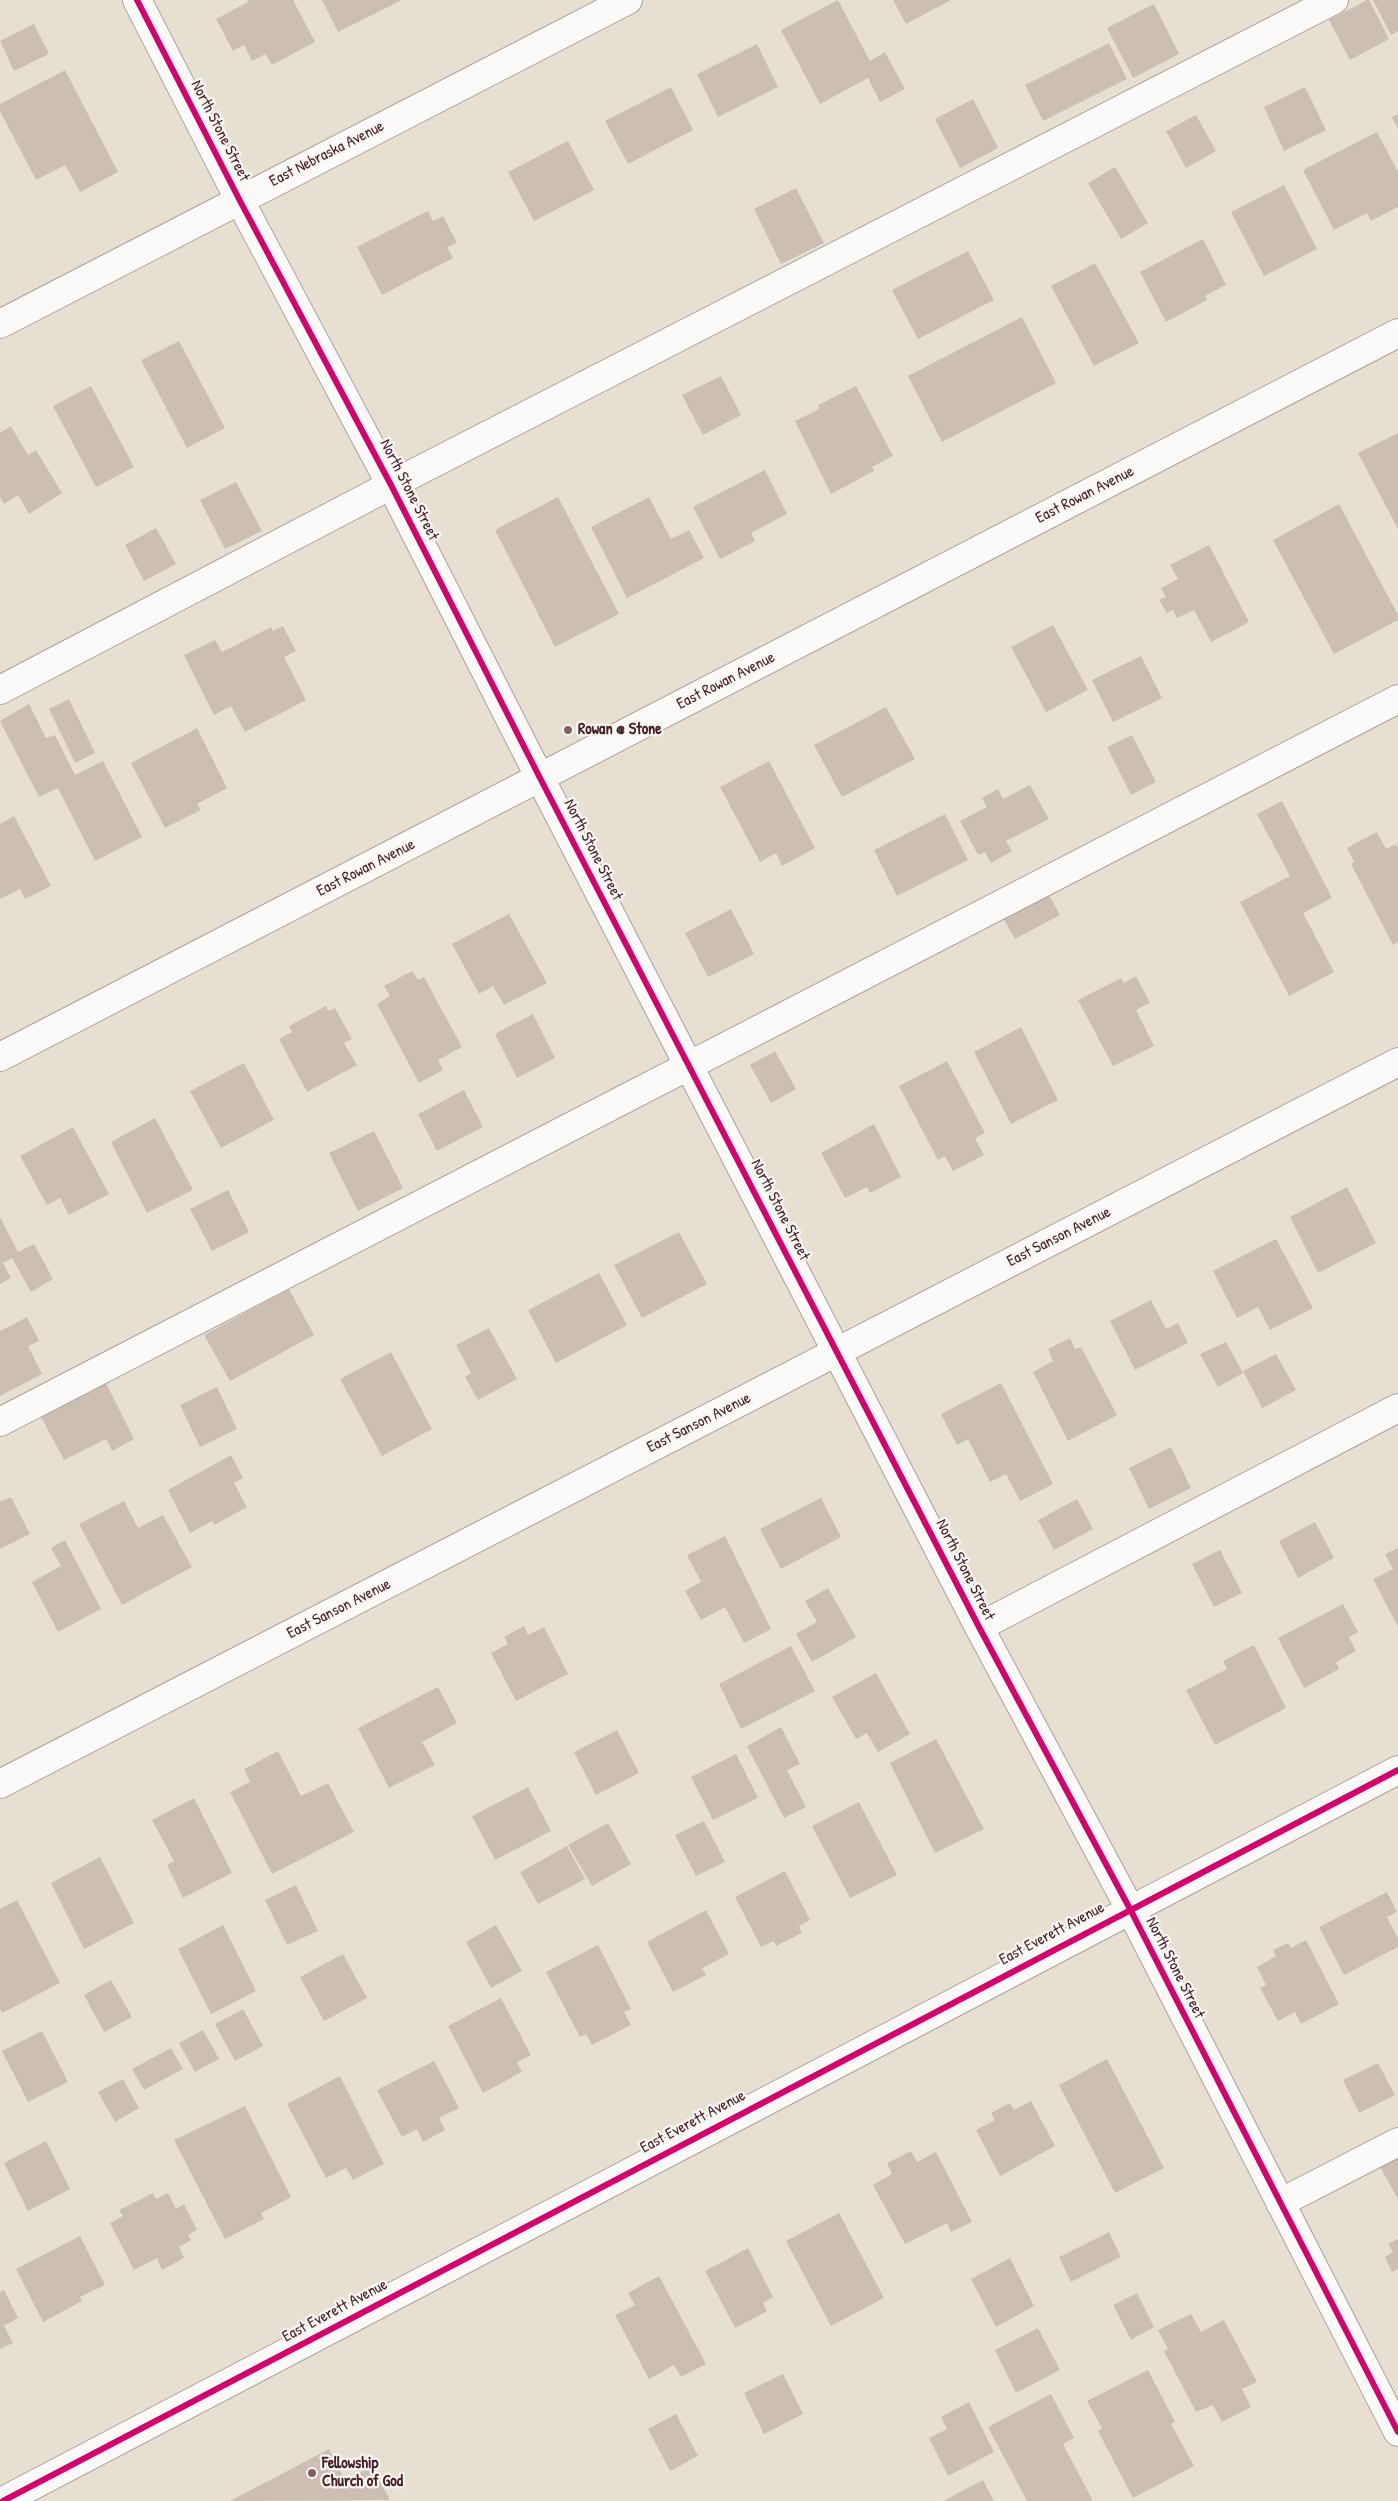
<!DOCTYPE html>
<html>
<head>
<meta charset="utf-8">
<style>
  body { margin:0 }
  canvas { display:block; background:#e7e0d2 }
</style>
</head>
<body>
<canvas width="1398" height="2501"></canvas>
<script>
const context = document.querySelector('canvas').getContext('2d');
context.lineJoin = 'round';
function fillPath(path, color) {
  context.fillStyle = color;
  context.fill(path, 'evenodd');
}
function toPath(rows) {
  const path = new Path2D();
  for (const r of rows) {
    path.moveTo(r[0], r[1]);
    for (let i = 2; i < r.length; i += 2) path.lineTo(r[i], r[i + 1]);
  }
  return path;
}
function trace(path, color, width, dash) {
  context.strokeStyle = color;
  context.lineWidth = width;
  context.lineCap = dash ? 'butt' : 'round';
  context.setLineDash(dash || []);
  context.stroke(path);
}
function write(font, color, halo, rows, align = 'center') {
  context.font = font + ' "Patrick Hand",sans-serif';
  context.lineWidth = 4.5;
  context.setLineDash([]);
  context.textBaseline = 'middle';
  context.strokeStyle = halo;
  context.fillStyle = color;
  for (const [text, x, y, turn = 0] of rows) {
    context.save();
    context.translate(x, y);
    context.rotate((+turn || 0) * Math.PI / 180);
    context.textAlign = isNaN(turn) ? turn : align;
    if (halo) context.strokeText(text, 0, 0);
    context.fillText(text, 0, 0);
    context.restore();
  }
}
fillPath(toPath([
  [247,0,293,0,315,42,272,65,265,54,252,61,244,45,233,51,216,19,248,2],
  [322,0,402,0,338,32],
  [838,0,870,61,885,52,905,89,880,102,868,78,820,104,781,30],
  [893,0,951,0,906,24],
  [1367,0,1369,0,1389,39,1350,60,1329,20],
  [1373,0,1398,0,1398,31,1391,35],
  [1154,4,1179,54,1133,78,1107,28],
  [34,24,49,54,14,71,0,41],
  [1109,43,1127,79,1043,121,1025,85],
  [757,44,778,87,718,117,697,74],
  [65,70,118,172,80,192,65,165,36,180,0,111,0,104],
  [671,87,693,130,628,164,605,121],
  [1305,87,1326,130,1284,151,1264,107],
  [973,99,998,148,960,168,935,119],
  [1398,114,1398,129,1392,117],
  [1196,115,1216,151,1186,168,1166,131],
  [1377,132,1398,172,1398,207,1371,221,1367,213,1334,230,1303,170],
  [568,141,594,190,534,221,508,172],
  [1115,167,1148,223,1121,239,1088,183],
  [1284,185,1317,249,1264,276,1231,212],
  [796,188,824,243,781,264,754,209],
  [428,211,433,221,443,216,457,243,447,247,453,258,382,295,357,247],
  [1203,239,1226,285,1205,296,1207,300,1166,322,1140,272],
  [968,251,994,300,918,339,892,290],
  [1095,263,1139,343,1094,366,1051,286],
  [1022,317,1056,383,942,442,908,376],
  [179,341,225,428,187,448,141,360],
  [721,376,741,415,703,435,682,395],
  [91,386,134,467,96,487,53,406],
  [856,386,893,456,872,467,874,471,831,494,795,421,819,409,818,405],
  [11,426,28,455,36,450,62,493,29,514,18,495,4,504,0,497,0,433],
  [1398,433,1398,529,1358,453],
  [765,470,787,514,751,533,755,541,720,559,693,507],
  [236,482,262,531,225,549,200,500],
  [558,497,619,614,555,647,495,530],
  [649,497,671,539,689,530,704,558,627,598,591,527],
  [1339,504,1398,615,1398,620,1334,654,1273,540],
  [156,528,176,564,144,581,125,545],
  [1209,545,1249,622,1211,642,1194,610,1177,618,1173,610,1167,613,1159,600,1166,597,1161,588,1178,579,1170,565],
  [1053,625,1088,690,1046,712,1011,647],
  [283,626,296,651,284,657,306,700,245,732,231,706,214,715,184,655,215,640,222,652,271,627,273,631],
  [1141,656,1162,698,1113,722,1092,680],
  [69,699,95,753,75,763,49,709],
  [29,704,46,738,55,735,75,775,103,761,142,837,95,861,58,788,39,797,0,721],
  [886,707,915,759,842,797,814,745],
  [197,728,227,788,197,804,201,810,165,828,131,763],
  [1132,735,1156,782,1131,795,1107,747],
  [769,761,815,848,782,866,776,853,760,862,720,787],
  [1030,785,1049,819,1006,841,1012,851,991,863,985,852,978,855,960,821,987,807,982,798,998,789,1003,799],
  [1282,801,1332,898,1303,913,1334,972,1289,996,1240,902,1290,876,1257,814],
  [945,814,968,860,897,896,874,850],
  [14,816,51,886,25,899,20,889,0,899,0,824],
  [1377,832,1386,849,1396,844,1398,848,1398,942,1393,945,1351,864,1354,862,1347,848],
  [1044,886,1060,915,1015,939,999,911],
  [731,909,754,954,708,977,685,933],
  [509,914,547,983,504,1005,493,986,479,994,452,944],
  [412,971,418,980,424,977,462,1047,438,1060,443,1070,419,1083,377,1004,390,996,384,986],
  [1136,976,1150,1003,1136,1010,1154,1046,1113,1066,1078,1000,1121,978,1124,983],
  [326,1006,328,1011,335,1008,352,1039,344,1043,357,1065,307,1092,279,1039,292,1032,289,1026],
  [533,1014,555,1058,517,1078,495,1034],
  [1021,1027,1058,1100,1011,1124,974,1052],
  [775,1051,796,1089,771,1103,750,1065],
  [947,1061,985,1133,975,1138,984,1155,953,1171,945,1156,938,1160,899,1086],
  [244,1063,274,1120,221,1148,190,1091],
  [464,1090,483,1127,437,1151,418,1114],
  [155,1118,193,1190,147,1213,111,1142],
  [874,1124,901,1177,870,1193,867,1187,845,1198,821,1153],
  [73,1127,109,1194,69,1215,60,1198,47,1205,20,1156],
  [374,1131,403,1188,358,1211,329,1153],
  [1347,1187,1376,1243,1318,1273,1290,1217],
  [228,1190,249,1232,212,1251,190,1209],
  [0,1217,18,1252,34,1244,53,1279,31,1292,12,1258,3,1263,11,1278,0,1284],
  [679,1232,707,1284,642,1318,614,1265],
  [1276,1239,1313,1308,1270,1330,1258,1307,1237,1318,1213,1271],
  [599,1273,627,1325,556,1363,528,1310],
  [289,1289,314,1335,230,1381,204,1335],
  [1151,1300,1166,1329,1178,1323,1188,1343,1135,1370,1110,1321],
  [27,1317,39,1341,28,1346,42,1374,0,1396,0,1331],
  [489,1328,517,1379,478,1400,465,1377,471,1373,456,1345],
  [1070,1338,1075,1349,1081,1347,1117,1415,1068,1441,1033,1372,1053,1361,1048,1349],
  [1226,1342,1243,1373,1218,1387,1200,1354],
  [391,1352,432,1429,382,1456,340,1379],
  [1276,1354,1296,1390,1262,1408,1243,1371],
  [105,1381,134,1439,112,1451,106,1439,64,1460,40,1415],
  [1001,1383,1053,1484,1020,1501,1006,1474,990,1482,968,1439,957,1445,941,1414],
  [217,1387,237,1429,200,1447,180,1405],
  [1171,1447,1191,1488,1149,1509,1129,1468],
  [231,1455,243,1478,234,1483,247,1507,214,1525,212,1521,190,1533,168,1490],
  [11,1497,30,1534,0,1549,0,1502],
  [821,1498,841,1537,781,1569,760,1529],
  [1077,1499,1093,1529,1054,1550,1038,1520],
  [124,1501,138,1528,163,1515,192,1567,122,1605,79,1524],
  [1315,1522,1334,1558,1298,1578,1279,1541],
  [725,1536,771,1629,744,1643,725,1607,701,1620,685,1591,701,1582,687,1555],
  [65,1540,101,1609,58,1632,32,1582,61,1566,51,1548],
  [1398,1548,1398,1627,1373,1579,1393,1569,1385,1554],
  [1220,1550,1242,1593,1214,1607,1192,1564],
  [828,1588,856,1637,812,1662,796,1634,817,1622,805,1601],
  [1343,1604,1358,1632,1349,1637,1356,1651,1336,1662,1339,1669,1304,1688,1278,1638],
  [524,1626,528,1635,544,1627,568,1674,516,1701,491,1653,508,1644,504,1637],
  [1254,1645,1286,1708,1215,1745,1186,1690,1227,1669,1223,1661],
  [791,1646,815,1691,741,1729,719,1684],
  [876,1673,910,1734,878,1752,867,1733,856,1739,832,1697],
  [438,1687,457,1723,422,1742,435,1765,389,1788,358,1728],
  [781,1727,800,1764,787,1770,806,1807,784,1818,747,1746],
  [617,1730,639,1773,596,1795,574,1752],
  [936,1739,984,1829,935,1853,890,1763],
  [278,1751,301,1796,328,1783,354,1832,272,1874,230,1792,250,1782,244,1769],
  [736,1754,758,1798,713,1820,691,1777],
  [528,1787,551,1831,495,1860,472,1816],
  [194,1798,232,1873,183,1898,167,1865,174,1861,152,1820],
  [859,1802,897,1875,850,1898,812,1826],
  [704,1821,725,1862,696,1876,675,1835],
  [608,1823,631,1864,592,1886,568,1845],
  [567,1846,585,1879,538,1904,520,1872],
  [100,1857,134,1923,84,1949,51,1883],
  [785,1871,810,1920,799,1926,802,1933,776,1946,774,1941,761,1947,735,1897],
  [296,1885,318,1931,287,1945,265,1900],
  [1387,1892,1397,1912,1387,1917,1398,1939,1398,1947,1344,1975,1319,1927],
  [17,1900,60,1983,2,2013,0,2009,0,1909],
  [706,1910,729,1954,702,1968,706,1975,673,1992,647,1942],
  [223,1925,256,1991,211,2014,178,1949],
  [496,1925,522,1971,491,1988,466,1942],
  [1306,1940,1339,2004,1301,2024,1295,2012,1278,2021,1260,1988,1266,1985,1257,1967,1276,1956,1273,1950,1288,1943,1291,1948],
  [598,1945,631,2009,624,2012,631,2025,592,2045,586,2034,580,2037,546,1972],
  [343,1954,367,1998,324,2021,300,1977],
  [111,1980,132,2017,104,2032,84,1995],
  [501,1998,531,2055,517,2062,522,2072,483,2093,448,2026],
  [243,2009,263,2046,235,2061,215,2024],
  [203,2030,219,2059,195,2072,179,2043],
  [42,2031,68,2082,28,2102,2,2051],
  [171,2048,183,2069,144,2090,132,2069],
  [1107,2059,1164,2168,1115,2193,1059,2085],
  [434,2061,459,2108,439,2118,445,2130,423,2142,417,2129,402,2137,377,2090],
  [1378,2063,1395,2095,1359,2113,1343,2080],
  [340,2076,384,2164,353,2180,346,2168,326,2178,287,2104],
  [123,2079,139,2108,115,2122,98,2092],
  [1031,2101,1055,2146,1000,2176,976,2130,995,2120,991,2113,1010,2103,1014,2110],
  [245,2106,291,2197,261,2213,264,2219,225,2239,174,2140],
  [46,2141,70,2189,28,2211,4,2163],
  [1398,2145,1398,2199,1375,2158],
  [911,2151,917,2162,936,2152,972,2222,951,2232,947,2223,905,2244,873,2185,892,2174,887,2163],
  [153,2193,156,2199,168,2193,176,2209,184,2204,197,2230,188,2235,191,2240,179,2247,184,2258,162,2270,157,2258,134,2270,110,2223,123,2216,119,2210],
  [839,2213,884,2298,831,2326,786,2241],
  [1109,2232,1121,2257,1071,2282,1059,2257],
  [80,2236,105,2285,80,2297,82,2301,43,2322,16,2269],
  [1398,2239,1398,2269,1392,2272,1385,2257,1393,2252,1388,2244],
  [748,2248,773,2297,763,2303,767,2311,735,2328,705,2271],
  [1010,2258,1034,2306,996,2327,971,2279],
  [659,2276,706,2364,681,2377,674,2365,649,2379,615,2315,635,2305,628,2293],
  [4,2290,18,2318,4,2326,13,2343,0,2349,0,2292],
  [1137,2293,1154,2327,1131,2340,1113,2305],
  [1191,2314,1201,2332,1224,2320,1257,2382,1242,2389,1251,2407,1222,2422,1213,2405,1196,2412,1164,2351,1168,2349,1158,2330],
  [1038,2328,1060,2370,1016,2393,995,2350],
  [1148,2370,1175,2422,1171,2424,1194,2466,1133,2498,1098,2431,1102,2428,1087,2401],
  [783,2374,803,2414,764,2434,744,2393],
  [1051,2394,1074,2438,1063,2444,1093,2501,1027,2501,988,2427],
  [969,2402,994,2452,948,2476,929,2438,947,2429,941,2417],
  [676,2414,698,2456,670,2471,648,2429],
  [329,2449,345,2480,372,2466,390,2500,230,2501],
  [983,2480,994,2501,943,2501]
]), '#cdbeb3');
const minor = toPath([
  [137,0,239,199,391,485,540,778,979,1627,1130,1909,1398,2432],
  [0,324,628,0],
  [0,690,391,485,1334,0],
  [0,1057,1398,333],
  [0,1422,1398,699],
  [979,1627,1398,1408],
  [0,1784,1398,1062],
  [1280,2203,1398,2142],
  [3,2501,1398,1770]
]);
trace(minor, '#aaa19a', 30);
trace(minor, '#fbfaf8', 28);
trace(toPath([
  [137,0,239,199,391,485,540,778,979,1627,1130,1909,1398,2432],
  [3,2501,1398,1770]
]), '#d6006c', 6);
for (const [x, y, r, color] of [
  [568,730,5,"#816365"],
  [312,2473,5,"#816365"]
]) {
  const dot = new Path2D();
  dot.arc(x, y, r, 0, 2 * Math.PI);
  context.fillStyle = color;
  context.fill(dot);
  trace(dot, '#f6f6f2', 2);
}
write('16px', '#4a1f2b', '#f6f6f2', [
  ["North Stone Street",220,131,63],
  ["East Nebraska Avenue",327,154,-27],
  ["North Stone Street",409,490,63],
  ["East Rowan Avenue",1085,495,-27],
  ["East Rowan Avenue",726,681,-27],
  ["North Stone Street",593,850,63],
  ["East Rowan Avenue",366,868,-27],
  ["North Stone Street",780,1210,63],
  ["East Sanson Avenue",1059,1237,-27],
  ["East Sanson Avenue",699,1423,-27],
  ["North Stone Street",965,1570,63],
  ["East Sanson Avenue",339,1609,-27],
  ["East Everett Avenue",1052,1934,-28],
  ["North Stone Street",1175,1968,63],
  ["East Everett Avenue",693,2122,-28],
  ["East Everett Avenue",335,2311,-28]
]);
write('bold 16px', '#4a1f2b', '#f6f6f2', [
  ["Rowan @ Stone",578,730],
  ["Fellowship",322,2464],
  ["Church of God",322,2482]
], 'left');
</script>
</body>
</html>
